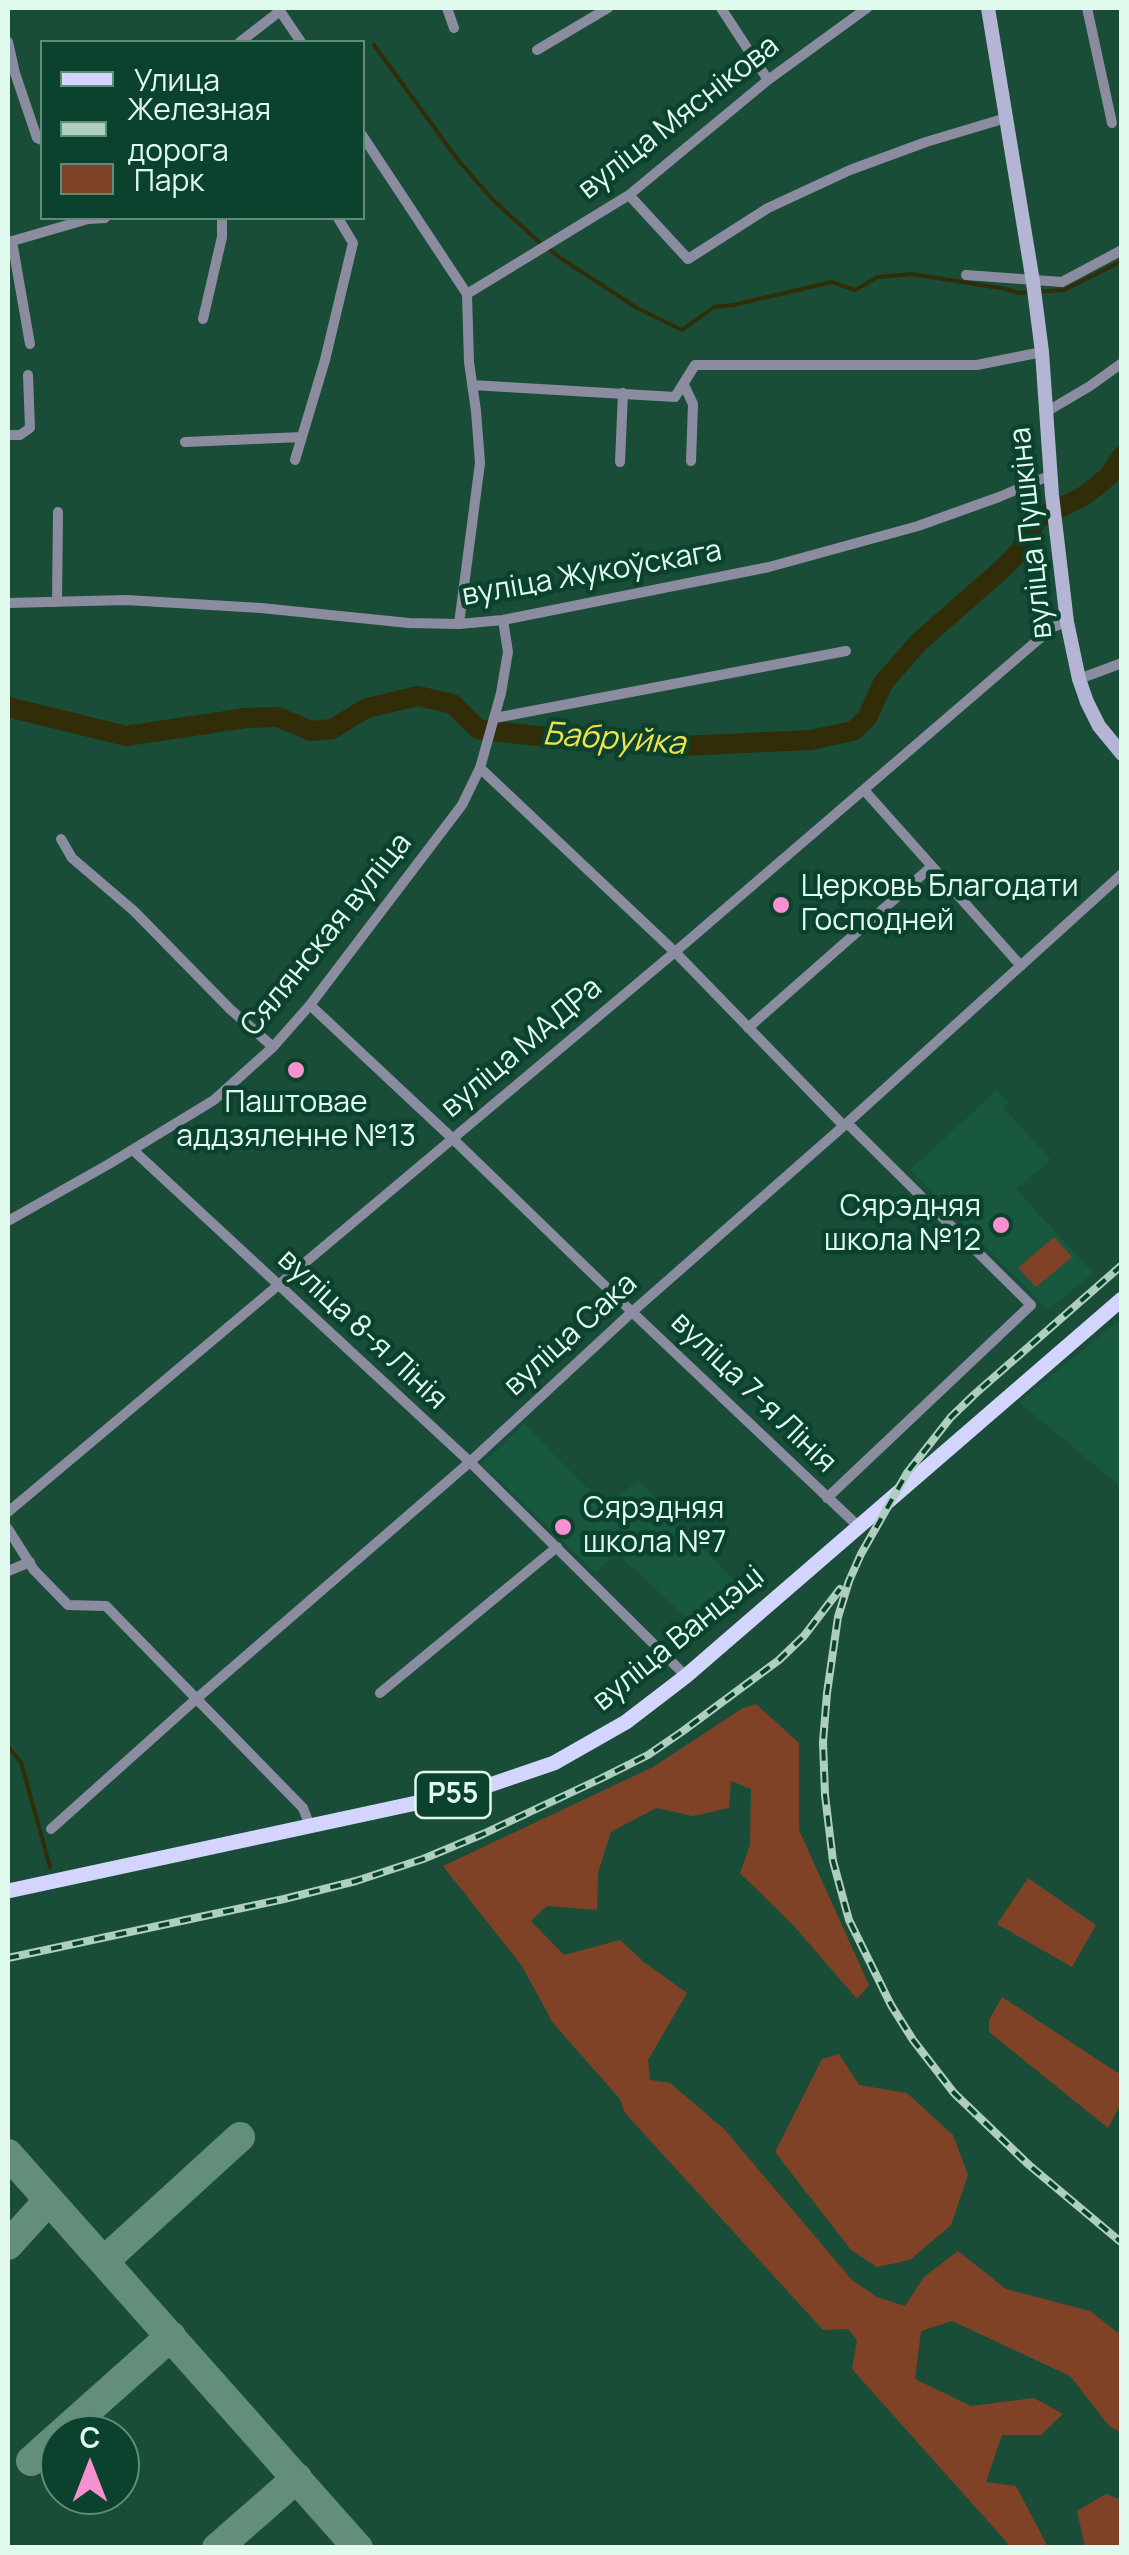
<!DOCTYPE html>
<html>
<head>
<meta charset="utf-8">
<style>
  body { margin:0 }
  #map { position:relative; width:1129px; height:2555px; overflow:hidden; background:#194d38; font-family:Manrope,sans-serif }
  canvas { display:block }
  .frame { position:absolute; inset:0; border:10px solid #e0faed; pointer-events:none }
  .legend { position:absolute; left:40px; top:40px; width:325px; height:180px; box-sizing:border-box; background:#0b422e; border:2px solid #608c7a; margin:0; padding:12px 18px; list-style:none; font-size:30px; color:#e0faed }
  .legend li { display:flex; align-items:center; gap:20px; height:50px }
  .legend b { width:50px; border:2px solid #608c7a }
  .north { position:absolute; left:40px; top:2415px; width:100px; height:100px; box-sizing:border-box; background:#0b422e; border:2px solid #608c7a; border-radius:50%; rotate:0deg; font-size:28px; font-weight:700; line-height:40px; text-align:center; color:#e0faed }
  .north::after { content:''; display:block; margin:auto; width:35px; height:45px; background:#f790ce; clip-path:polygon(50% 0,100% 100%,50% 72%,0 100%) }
</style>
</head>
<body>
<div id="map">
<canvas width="1129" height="2555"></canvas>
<div class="frame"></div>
<ul class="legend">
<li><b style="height:12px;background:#d4d5fe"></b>Улица</li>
<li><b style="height:12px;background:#aecebf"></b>Железная дорога</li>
<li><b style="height:28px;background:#804226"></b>Парк</li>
</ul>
<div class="north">С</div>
</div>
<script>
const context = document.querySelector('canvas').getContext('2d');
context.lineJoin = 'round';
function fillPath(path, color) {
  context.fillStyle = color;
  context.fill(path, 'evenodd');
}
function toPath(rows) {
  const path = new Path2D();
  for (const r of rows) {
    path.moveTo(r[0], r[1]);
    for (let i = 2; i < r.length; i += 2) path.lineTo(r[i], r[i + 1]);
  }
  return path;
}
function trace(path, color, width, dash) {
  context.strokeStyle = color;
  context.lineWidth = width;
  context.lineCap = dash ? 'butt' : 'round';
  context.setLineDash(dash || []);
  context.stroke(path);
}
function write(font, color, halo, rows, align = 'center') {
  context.font = font + ' Manrope,sans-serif';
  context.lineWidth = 9;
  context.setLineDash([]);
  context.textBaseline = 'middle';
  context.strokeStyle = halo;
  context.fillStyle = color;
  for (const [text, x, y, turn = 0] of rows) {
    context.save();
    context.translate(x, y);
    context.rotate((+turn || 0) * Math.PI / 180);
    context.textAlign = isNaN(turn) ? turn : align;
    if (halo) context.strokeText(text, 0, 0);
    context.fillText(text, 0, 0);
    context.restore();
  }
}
fillPath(toPath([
  [997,1090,1008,1102,1003,1107,1051,1160,1016,1189,1093,1273,1048,1310,910,1170],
  [1121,1319,1121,1487,1019,1402],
  [524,1424,606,1507,638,1480,737,1584,691,1622,616,1552,596,1573,482,1464]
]), '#17583f');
fillPath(toPath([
  [1054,1237,1072,1257,1036,1287,1018,1268],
  [756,1704,799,1743,799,1830,869,1985,857,1999,794,1926,740,1873,750,1845,751,1789,731,1781,729,1808,693,1816,656,1808,611,1832,598,1873,597,1910,547,1906,531,1921,564,1955,620,1940,645,1963,687,1993,648,2060,650,2080,670,2083,724,2129,852,2280,877,2297,905,2306,924,2277,958,2251,1006,2289,1090,2311,1121,2335,1121,2432,1110,2427,1070,2376,952,2321,921,2331,915,2379,971,2406,1034,2398,1063,2414,1041,2435,1002,2435,986,2482,1016,2486,1048,2547,1011,2547,852,2369,857,2340,848,2329,823,2330,625,2113,620,2099,553,2023,522,1966,443,1866,653,1767,743,1708],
  [1028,1878,1096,1925,1072,1967,997,1924],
  [1002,1997,1121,2075,1121,2103,1108,2128,989,2032,989,2020],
  [839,2054,859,2085,907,2093,953,2135,968,2175,951,2225,910,2260,877,2267,851,2250,775,2152,822,2059],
  [1106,2494,1121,2500,1121,2547,1085,2547,1077,2511]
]), '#804226');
trace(toPath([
  [374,45,458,160,493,200,539,242,562,259,637,308,682,330,714,307,733,305,832,282,855,290,878,277,912,274,1006,289,1019,293,1064,290,1122,261],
  [8,1747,21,1762,50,1867]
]), '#312d08', 4);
trace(toPath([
  [8,707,126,736,246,718,278,717,311,731,332,729,367,708,418,696,453,704,478,729,483,730,574,740,682,746,811,740,853,731,867,718,883,683,919,642,1001,570,1019,552,1037,519,1084,496,1109,476,1122,456]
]), '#312d08', 20);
trace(toPath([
  [8,2154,358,2548],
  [8,2245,49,2200],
  [104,2261,240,2137],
  [60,2435,171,2336],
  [31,2461,60,2435],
  [217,2548,297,2478]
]), '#648e7c', 30);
trace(toPath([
  [278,8,301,42],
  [447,8,454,28],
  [721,8,768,80],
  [1087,8,1112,123],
  [8,42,15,73,37,138,42,140],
  [240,42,280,11],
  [537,50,608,8],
  [362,135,467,294,469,362,476,411,480,463,459,624],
  [629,195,688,259,768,208,850,170,926,142,1006,118],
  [12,241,30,344],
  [9,242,88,219,105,218],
  [966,275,1062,282,1122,250],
  [467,294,629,195,768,80,867,8],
  [203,319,222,237,222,218],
  [472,385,675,397,695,365,977,365,1042,352],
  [684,385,693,404,691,461],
  [1046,412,1090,386,1122,363],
  [8,435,20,435,30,428,28,375],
  [185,442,302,437],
  [295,460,325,360,353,243,338,218],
  [620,462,623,393],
  [57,602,58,512],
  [8,603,126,600,261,608,409,623,459,624,503,620,769,567,918,526,999,497,1051,475],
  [1079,679,1122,663],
  [495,718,846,651],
  [480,768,675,952,844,1126],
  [864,790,1021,966],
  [61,839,72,858,134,911,230,1009,273,1047],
  [310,1005,453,1139,632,1312,858,1526],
  [748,1028,931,867],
  [133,1150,470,1462,686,1676],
  [8,1221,109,1164,214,1100,273,1047,310,1005,462,805,480,768,501,693,508,652,503,620],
  [827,1498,1031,1305,847,1123],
  [8,1512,675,952,1053,627,1067,622],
  [8,1529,34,1570,68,1605,106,1606,303,1808,310,1826],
  [8,1571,30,1562],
  [380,1693,557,1547],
  [51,1829,195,1700,470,1462,632,1312,847,1123,1122,874]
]), '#8c8ca1', 10);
trace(toPath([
  [988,8,1033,282,1042,352,1052,495,1067,622,1079,679,1087,702,1099,726,1122,754]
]), '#b4b5d5', 14);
trace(toPath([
  [8,1891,472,1791,554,1763,626,1722,686,1676,1122,1299]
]), '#d4d5fe', 15);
const rail = toPath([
  [1122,1265,976,1393,951,1417,907,1473,861,1554,849,1581,838,1617,827,1693,823,1742,825,1795,833,1861,849,1920,891,2005,913,2040,954,2093,1029,2165,1122,2243],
  [8,1958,284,1899,356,1881,423,1859,483,1834,602,1778,648,1755,683,1731,779,1660,804,1636,840,1589]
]);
trace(rail, '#aecebf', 8);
trace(rail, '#0b422e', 4, [11]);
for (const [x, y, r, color] of [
  [781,905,10,"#f790ce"],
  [296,1070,10,"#f790ce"],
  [1001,1225,10,"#f790ce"],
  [563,1527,10,"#f790ce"]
]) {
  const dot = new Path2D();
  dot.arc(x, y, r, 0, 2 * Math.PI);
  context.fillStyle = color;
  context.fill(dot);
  trace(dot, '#0b422e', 4);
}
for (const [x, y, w] of [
  [453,1795,75]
]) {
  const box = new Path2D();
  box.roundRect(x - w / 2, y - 23, w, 46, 8);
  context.fillStyle = '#0b422e';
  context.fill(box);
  trace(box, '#e0faed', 2.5);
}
write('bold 28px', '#e0faed', null, [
  ["Р55",453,1795]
]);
write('30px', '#e0faed', '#0b422e', [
  ["вуліца Мяснікова",679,118,-38],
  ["вуліца Пушкіна",1032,533,-96],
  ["вуліца Жукоўскага",592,574,-10],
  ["Сялянская вуліца",327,935,-51],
  ["вуліца МАДРа",522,1048,-40],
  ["вуліца 8-я Лінія",362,1330,43],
  ["вуліца Сака",571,1335,-42],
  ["вуліца 7-я Лінія",753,1393,44],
  ["вуліца Ванцэці",679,1639,-39]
]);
write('30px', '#e0faed', '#0b422e', [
  ["Церковь Благодати",801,888],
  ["Господней",801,922],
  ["Паштовае",296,1104,"center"],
  ["аддзяленне №13",296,1138,"center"],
  ["Сярэдняя",981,1208,"right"],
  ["школа №12",981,1242,"right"],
  ["Сярэдняя",583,1510],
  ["школа №7",583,1544]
], 'left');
write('italic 32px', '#f1e24c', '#0b422e', [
  ["Бабруйка",614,740,4]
]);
</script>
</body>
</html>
